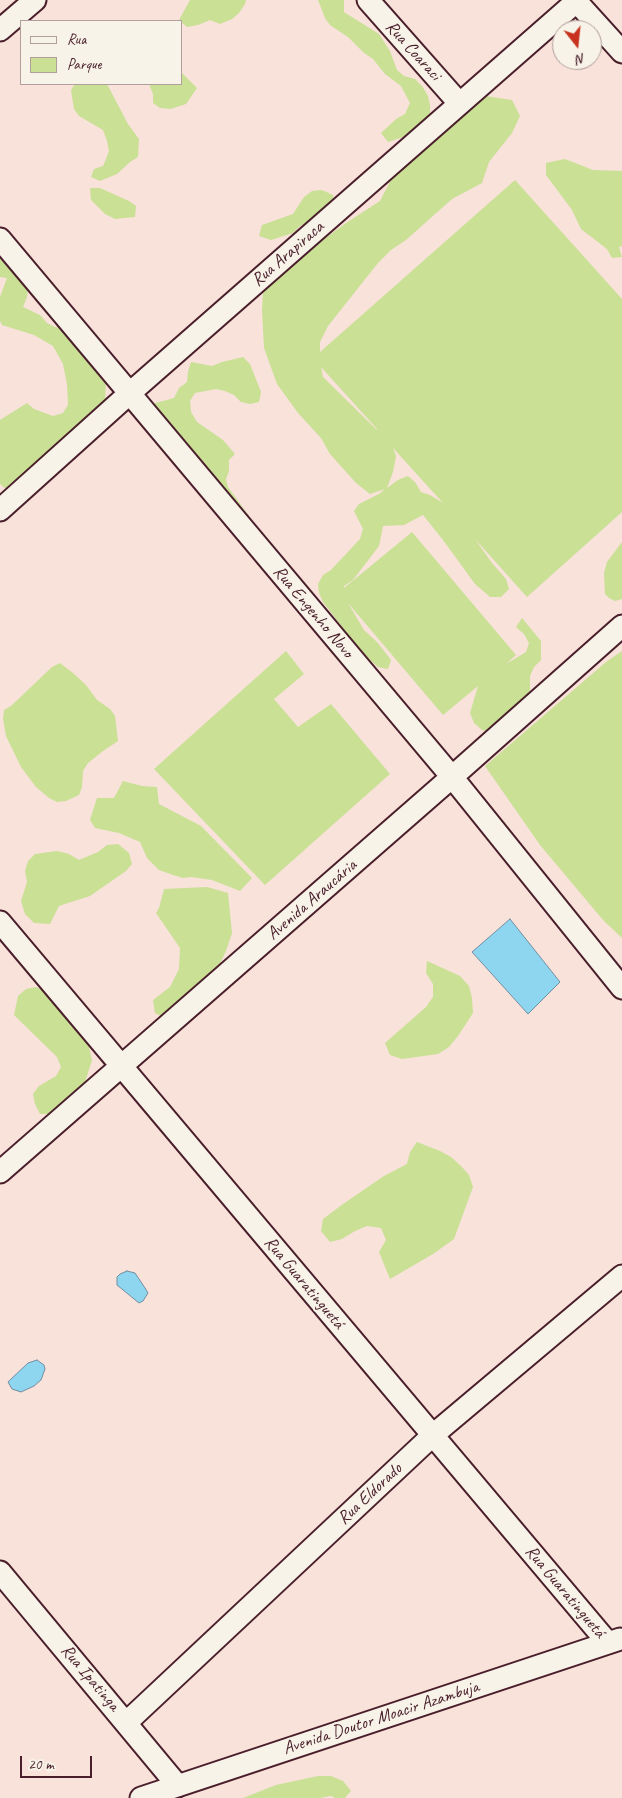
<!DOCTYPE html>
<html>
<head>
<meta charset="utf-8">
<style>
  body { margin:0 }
  #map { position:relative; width:622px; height:1798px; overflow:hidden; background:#f8e2da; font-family:Caveat,sans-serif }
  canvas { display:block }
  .legend { position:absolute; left:20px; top:20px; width:162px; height:65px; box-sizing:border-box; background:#f7f3e8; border:1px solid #b29e9c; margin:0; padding:6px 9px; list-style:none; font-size:15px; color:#4a1f2b }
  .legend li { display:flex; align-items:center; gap:10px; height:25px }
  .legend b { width:25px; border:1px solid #b29e9c }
  .north { position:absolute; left:552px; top:20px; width:50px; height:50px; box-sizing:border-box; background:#f7f3e8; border:1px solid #b29e9c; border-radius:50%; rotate:164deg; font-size:14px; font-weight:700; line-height:20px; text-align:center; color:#4a1f2b }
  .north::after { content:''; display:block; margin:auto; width:18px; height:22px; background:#c8321e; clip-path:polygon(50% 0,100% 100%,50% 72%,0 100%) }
  .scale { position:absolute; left:20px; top:1756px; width:72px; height:22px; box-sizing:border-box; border:2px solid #4a1f2b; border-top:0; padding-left:6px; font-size:15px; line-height:18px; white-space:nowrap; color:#4a1f2b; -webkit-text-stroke:4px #f7f3e8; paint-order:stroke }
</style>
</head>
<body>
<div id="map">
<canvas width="622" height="1798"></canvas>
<ul class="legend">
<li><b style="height:6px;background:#f7f3e8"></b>Rua</li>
<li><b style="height:14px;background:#c9e095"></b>Parque</li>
</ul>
<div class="north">N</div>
<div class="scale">20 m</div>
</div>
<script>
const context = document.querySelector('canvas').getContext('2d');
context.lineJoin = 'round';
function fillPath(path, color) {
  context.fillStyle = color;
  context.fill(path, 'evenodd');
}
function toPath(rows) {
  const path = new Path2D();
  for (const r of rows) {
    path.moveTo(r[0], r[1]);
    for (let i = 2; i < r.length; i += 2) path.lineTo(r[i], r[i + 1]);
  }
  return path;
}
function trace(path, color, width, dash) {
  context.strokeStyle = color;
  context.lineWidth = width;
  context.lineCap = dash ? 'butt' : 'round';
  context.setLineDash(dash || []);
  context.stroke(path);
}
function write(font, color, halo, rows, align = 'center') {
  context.font = font + ' Caveat,sans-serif';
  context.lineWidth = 4;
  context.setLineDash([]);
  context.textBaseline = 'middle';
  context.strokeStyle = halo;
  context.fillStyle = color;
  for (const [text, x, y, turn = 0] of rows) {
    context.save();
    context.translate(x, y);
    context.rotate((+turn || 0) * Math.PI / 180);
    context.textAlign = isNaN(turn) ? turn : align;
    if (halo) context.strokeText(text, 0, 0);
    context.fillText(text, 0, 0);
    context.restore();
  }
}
fillPath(toPath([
  [190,0,246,0,245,4,239,13,232,19,220,24,210,20,198,25,187,27,179,20],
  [318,0,344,0,344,12,379,34,390,51,397,70,404,76,415,79,422,86,428,96,430,105,430,115,409,135,388,142,381,133,396,119,405,114,410,103,401,86,385,74,373,59,364,53,348,37,330,25,325,18],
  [181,72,197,88,186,104,170,109,160,108,153,103,153,94,149,84,181,84],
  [75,84,107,84,128,124,139,139,138,157,130,162,117,174,100,181,91,177,94,169,103,166,106,159,109,151,107,141,103,130,79,116,74,109,71,90],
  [478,95,512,100,520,116,512,133,489,162,482,183,452,199,406,240,391,250,378,263,328,326,320,342,320,352,515,180,622,299,622,512,527,597,475,539,492,563,506,579,509,589,501,597,490,597,475,584,443,540,423,515,404,525,383,526,379,546,353,580,344,586,344,588,412,532,516,655,506,664,526,652,529,643,524,634,516,627,522,618,541,641,541,660,534,667,530,676,530,696,495,733,482,730,474,723,470,713,478,686,443,715,348,603,364,630,378,643,391,660,388,669,378,667,362,653,323,602,319,593,318,584,323,575,331,570,360,539,363,529,354,511,359,504,379,494,385,489,370,494,356,483,330,454,321,438,298,413,277,384,264,348,262,311,263,293,289,265,346,223,380,201,395,172],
  [321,367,377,429,377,430,323,377],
  [393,448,443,503,430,495,421,492,415,482,408,476,398,480,387,488,393,472,396,456],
  [565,159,593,170,622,171,622,246,619,247,622,257,612,258,607,249,581,229,572,210,546,175,546,163],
  [90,188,100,188,129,201,136,206,135,217,115,219,105,214,91,200],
  [322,190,333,195,334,206,318,217,300,226,293,233,271,240,259,236,262,225,293,214,304,197,312,191],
  [0,259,10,263,28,287,27,297,23,307,40,315,47,323,55,327,65,329,106,379,105,402,13,489,6,489,0,484,0,420,27,403,34,409,53,416,63,413,68,405,67,384,63,364,53,346,34,335,2,325,0,321,0,297,7,278,0,277],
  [243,357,250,364,261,392,259,402,250,404,241,402,234,395,225,391,216,389,195,393,190,401,191,412,197,422,223,440,235,454,229,460,229,471,226,479,228,487,249,516,230,506,152,404,174,398,179,388,187,382,188,372,191,362,212,366,222,362],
  [622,542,622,599,615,601,609,598,605,594,604,573,607,562],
  [286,651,304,674,274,699,298,727,331,704,390,774,265,885,154,769],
  [622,651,622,938,603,920,540,845,485,766,606,662],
  [60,663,73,673,86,685,97,700,110,709,115,716,118,741,103,751,88,763,83,771,82,787,79,795,66,801,57,802,49,798,36,787,21,767,6,736,3,719,4,710,11,706,52,667],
  [123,781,142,786,157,787,159,804,201,826,252,878,240,891,212,880,191,877,183,878,173,875,159,870,147,858,140,842,119,833,95,828,90,820,97,798,114,798],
  [118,844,129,853,132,864,126,871,90,896,59,906,50,924,34,923,25,914,21,901,27,882,25,871,28,861,35,854,57,851,69,854,79,860,98,852,107,845],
  [207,887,228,893,232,933,226,951,216,972,165,1018,155,1013,153,1000,170,987,179,969,180,948,156,913,159,908,164,889],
  [427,961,460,976,469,986,472,998,473,1013,458,1036,449,1047,438,1054,402,1059,390,1055,385,1043,426,1007,433,997,433,984,426,973],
  [35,987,45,990,65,1015,73,1022,87,1038,92,1060,82,1092,51,1114,40,1114,35,1104,33,1094,39,1086,56,1076,61,1067,57,1057,14,1015,18,996,26,989],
  [417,1142,440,1151,451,1157,461,1166,469,1175,473,1187,454,1239,433,1254,390,1279,379,1252,386,1240,381,1228,367,1226,355,1231,342,1239,330,1242,321,1231,323,1219,343,1204,384,1176,407,1164,410,1152],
  [318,1776,331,1776,343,1781,351,1791,345,1798,335,1798,331,1796,320,1798,243,1798,276,1785]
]), '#c9e095');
const water = toPath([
  [510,919,560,982,528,1014,472,952,510,919],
  [127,1271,135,1273,145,1288,148,1293,143,1301,139,1303,117,1285,117,1277,120,1274,127,1271],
  [37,1360,44,1365,45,1369,41,1380,34,1386,21,1392,12,1389,8,1382,11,1379,28,1363,37,1360]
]);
fillPath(water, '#8ed6ef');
trace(water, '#738da1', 1);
const minor = toPath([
  [368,0,459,103],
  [576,1,622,52],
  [0,30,35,0],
  [0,239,452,777,622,988],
  [0,510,130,393,578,0],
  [0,922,608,1643],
  [0,1172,452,777,622,626],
  [0,1572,178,1786],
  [127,1722,433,1435,622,1276],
  [141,1798,620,1639]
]);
trace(minor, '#4a1f2b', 25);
trace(minor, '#f7f3e8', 21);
write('18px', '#4a1f2b', '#f7f3e8', [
  ["Rua Coaraci",413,51,48],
  ["Rua Arapiraca",288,254,-41],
  ["Rua Engenho Novo",313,612,50],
  ["Avenida Araucária",312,900,-41],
  ["Rua Guaratinguetá",304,1283,50],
  ["Rua Eldorado",370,1494,-43],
  ["Rua Guaratinguetá",565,1592,50],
  ["Rua Ipatinga",90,1678,50],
  ["Avenida Doutor Moacir Azambuja",381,1718,-18]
]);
</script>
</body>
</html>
